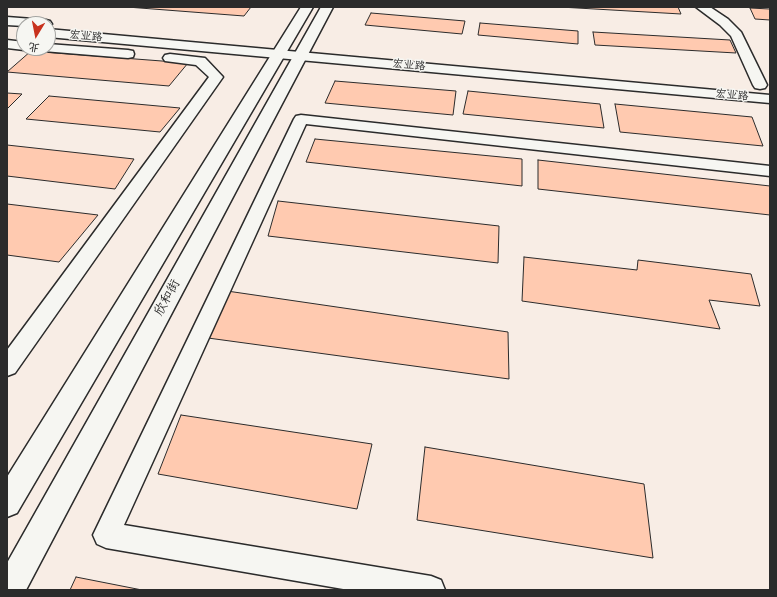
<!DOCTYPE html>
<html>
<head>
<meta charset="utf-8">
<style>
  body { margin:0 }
  #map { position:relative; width:777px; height:597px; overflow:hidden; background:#f8ede5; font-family:Mynerve,"LXGW WenKai TC",sans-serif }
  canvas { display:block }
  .frame { position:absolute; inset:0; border:8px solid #2b2b2b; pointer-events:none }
  .north { position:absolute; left:16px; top:16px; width:40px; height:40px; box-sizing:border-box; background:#f6f6f2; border:1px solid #a5a5a2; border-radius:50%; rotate:190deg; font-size:11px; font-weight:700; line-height:16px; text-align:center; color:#2b2b2b }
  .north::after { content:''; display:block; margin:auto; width:14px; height:18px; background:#c8321e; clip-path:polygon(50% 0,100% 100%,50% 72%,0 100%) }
</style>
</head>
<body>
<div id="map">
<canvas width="777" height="597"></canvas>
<div class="frame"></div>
<div class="north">北</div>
</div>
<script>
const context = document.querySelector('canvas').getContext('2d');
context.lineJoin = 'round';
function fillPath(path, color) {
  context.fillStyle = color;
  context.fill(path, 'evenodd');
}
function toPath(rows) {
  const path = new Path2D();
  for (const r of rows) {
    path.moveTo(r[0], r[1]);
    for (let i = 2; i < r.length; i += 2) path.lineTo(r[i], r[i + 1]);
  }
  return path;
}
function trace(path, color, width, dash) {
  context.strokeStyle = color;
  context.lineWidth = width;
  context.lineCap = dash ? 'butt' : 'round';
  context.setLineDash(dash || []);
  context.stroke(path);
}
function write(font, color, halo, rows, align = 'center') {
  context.font = font + ' Mynerve,"LXGW WenKai TC",sans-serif';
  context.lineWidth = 3;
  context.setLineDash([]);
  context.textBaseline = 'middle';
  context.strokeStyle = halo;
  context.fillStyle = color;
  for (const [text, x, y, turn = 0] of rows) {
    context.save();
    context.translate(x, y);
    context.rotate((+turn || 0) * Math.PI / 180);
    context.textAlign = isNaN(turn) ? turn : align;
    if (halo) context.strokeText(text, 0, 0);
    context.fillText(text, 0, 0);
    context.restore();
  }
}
const building = toPath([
  [127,7,251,7,244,16,127,7],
  [560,7,678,7,681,14,560,7],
  [750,8,770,9,770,20,755,19,750,8],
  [371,13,465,21,462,34,365,25,371,13],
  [480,23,578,31,578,44,478,35,480,23],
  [593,32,730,40,736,53,595,45,593,32],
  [31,51,188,63,169,86,7,72,31,51],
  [335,81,456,91,453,115,325,103,335,81],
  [468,91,600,104,604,128,463,114,468,91],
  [7,93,22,94,7,109,7,93],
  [49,96,180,108,160,132,26,119,49,96],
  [615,104,752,117,763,146,620,132,615,104],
  [315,139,522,159,522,186,306,162,315,139],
  [7,145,134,159,115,189,7,176,7,145],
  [538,160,770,186,770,215,538,189,538,160],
  [278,201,499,226,498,263,268,236,278,201],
  [7,204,98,215,59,262,7,255,7,204],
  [524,257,637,270,638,260,751,274,760,306,709,300,720,329,522,301,524,257],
  [227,291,508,332,509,379,208,338,227,291],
  [181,415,372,444,357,509,158,474,181,415],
  [425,447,644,484,653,558,417,520,425,447],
  [76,577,142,590,70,590,76,577]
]);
fillPath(building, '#ffcab0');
trace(building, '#2b2b2b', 1);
const street = toPath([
  [696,7,710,7,728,19,741,32,767,85,765,88,760,89,755,88,753,85,731,36,720,25,696,7],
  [7,17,46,20,50,21,52,24,48,27,48,24,24,24,24,26,7,25,7,17],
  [48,29,770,95,770,103,48,37,48,29],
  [7,40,24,42,24,48,29,48,24,50,7,48,7,40],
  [48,44,128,50,133,51,134,54,133,57,128,58,43,51,42,48,48,48,48,44],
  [170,54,205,58,223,77,15,373,7,376,7,350,209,77,196,65,165,61,163,58,165,55,170,54],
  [301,115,770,166,770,176,306,124,124,525,431,576,441,580,445,590,349,590,106,548,97,544,93,535,294,119,296,116,301,115]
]);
const secondary = toPath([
  [301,7,313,7,17,513,7,517,7,477,301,7],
  [321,7,333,7,26,590,7,590,7,563,321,7]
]);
trace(street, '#2b2b2b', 3);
trace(secondary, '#2b2b2b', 3);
fillPath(street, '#f6f6f2');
fillPath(secondary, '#f6f6f2');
write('11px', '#2b2b2b', '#f6f6f2', [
  ["宏业路",86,37,5],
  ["宏业路",409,66,5],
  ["宏业路",732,96,5]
]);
write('13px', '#2b2b2b', '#f6f6f2', [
  ["欣和街",168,298,-61]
]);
</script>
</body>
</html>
